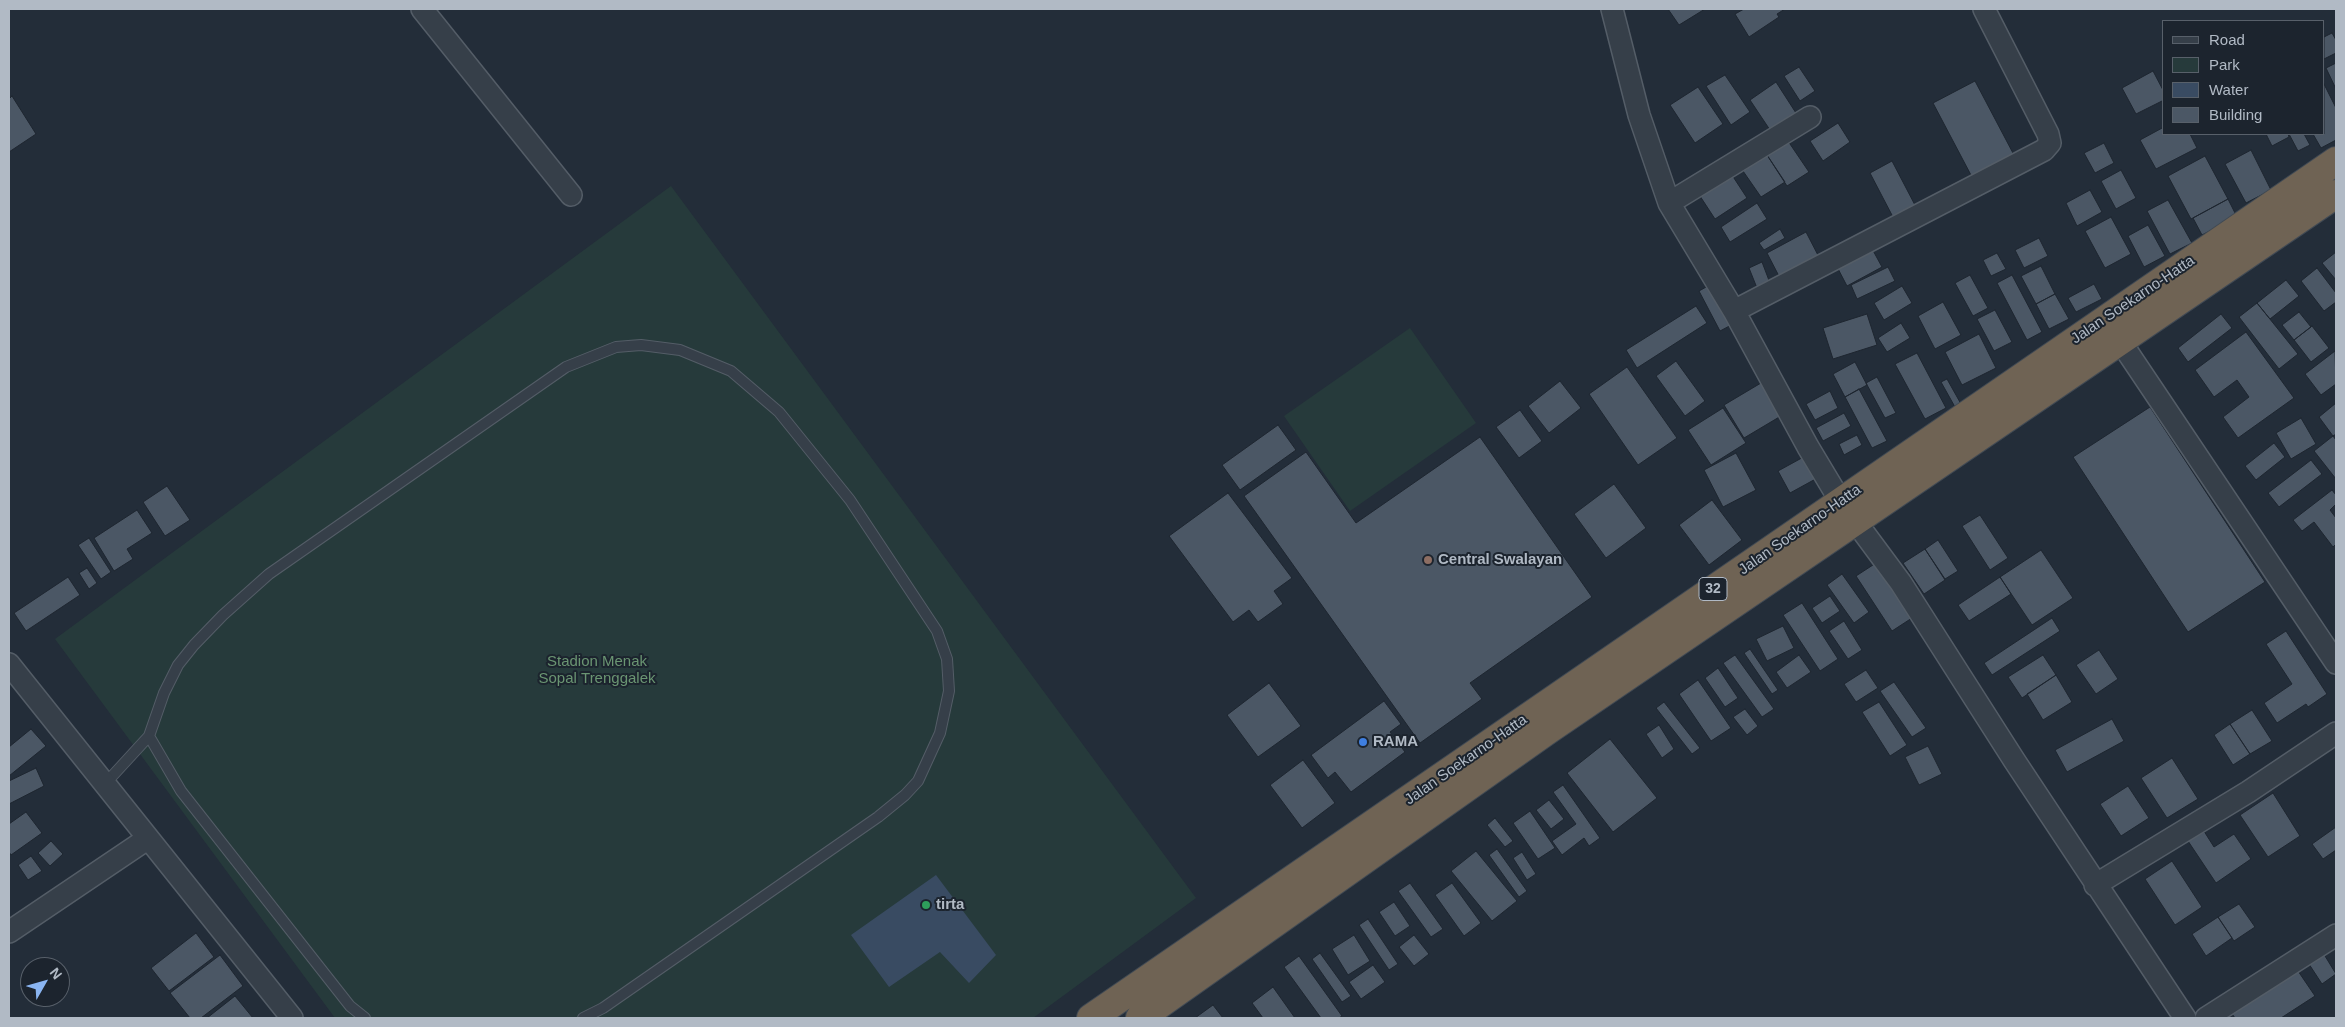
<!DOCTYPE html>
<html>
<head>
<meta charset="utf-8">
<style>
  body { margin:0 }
  #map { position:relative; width:2345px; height:1027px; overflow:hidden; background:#232d39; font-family:Helvetica,sans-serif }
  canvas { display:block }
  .frame { position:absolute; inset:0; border:10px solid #b1bac5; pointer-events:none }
  .legend { position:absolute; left:2162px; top:20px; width:162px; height:115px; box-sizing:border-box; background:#1c242e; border:1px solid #58606a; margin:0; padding:6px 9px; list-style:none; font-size:15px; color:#b1bac5 }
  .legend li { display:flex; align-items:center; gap:10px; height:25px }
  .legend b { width:25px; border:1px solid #58606a }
  .north { position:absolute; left:20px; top:957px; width:50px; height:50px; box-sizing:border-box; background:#1c242e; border:1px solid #58606a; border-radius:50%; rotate:52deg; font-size:14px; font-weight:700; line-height:20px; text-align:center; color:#b1bac5 }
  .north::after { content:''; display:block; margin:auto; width:18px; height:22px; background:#8ab5f2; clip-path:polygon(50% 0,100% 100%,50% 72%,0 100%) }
</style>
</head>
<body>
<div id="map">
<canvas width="2345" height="1027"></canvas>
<div class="frame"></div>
<ul class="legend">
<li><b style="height:6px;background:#363f49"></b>Road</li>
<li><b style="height:14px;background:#263a3b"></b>Park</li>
<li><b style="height:14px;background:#394b62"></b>Water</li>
<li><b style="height:14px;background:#4b5765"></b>Building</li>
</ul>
<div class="north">N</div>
</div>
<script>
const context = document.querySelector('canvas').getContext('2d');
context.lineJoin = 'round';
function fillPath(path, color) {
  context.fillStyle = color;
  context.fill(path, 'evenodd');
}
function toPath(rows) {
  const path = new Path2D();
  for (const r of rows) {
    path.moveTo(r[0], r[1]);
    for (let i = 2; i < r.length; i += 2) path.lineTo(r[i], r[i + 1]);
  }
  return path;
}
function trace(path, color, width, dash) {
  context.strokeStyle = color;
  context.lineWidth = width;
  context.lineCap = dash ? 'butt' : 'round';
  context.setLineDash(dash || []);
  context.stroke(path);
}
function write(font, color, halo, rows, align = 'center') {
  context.font = font + ' Helvetica,sans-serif';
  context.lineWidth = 4;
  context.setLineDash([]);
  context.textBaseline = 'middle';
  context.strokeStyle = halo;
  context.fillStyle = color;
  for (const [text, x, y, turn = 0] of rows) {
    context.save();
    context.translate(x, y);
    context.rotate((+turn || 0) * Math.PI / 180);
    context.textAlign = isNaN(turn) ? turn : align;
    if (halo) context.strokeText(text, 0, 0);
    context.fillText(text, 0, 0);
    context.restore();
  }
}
fillPath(toPath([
  [671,186,1196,898,1033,1018,335,1018,55,639],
  [1410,328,1476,423,1350,511,1284,416]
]), '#263a3b');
fillPath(toPath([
  [936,875,996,955,969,983,940,952,889,987,851,935]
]), '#394b62');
const building = toPath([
  [1668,9,1705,9,1679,25,1668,9],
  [1744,9,1785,9,1777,14,1779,17,1749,37,1735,14,1744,9],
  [2332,33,2336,40,2336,53,2324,59,2324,37,2332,33],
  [2336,63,2336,89,2326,68,2336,63],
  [1799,67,1815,91,1800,101,1784,76,1799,67],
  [2153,71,2164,92,2164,100,2136,114,2122,88,2153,71],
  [1725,75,1750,112,1731,125,1706,86,1725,75],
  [1975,81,2014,155,1972,177,1933,103,1975,81],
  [1776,82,1796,113,1770,130,1750,100,1776,82],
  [2324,84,2336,108,2336,140,2321,148,2313,134,2324,134,2324,84],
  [1698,87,1723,124,1695,143,1670,105,1698,87],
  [12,96,36,134,9,152,9,99,12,96],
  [1838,123,1850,142,1823,161,1810,141,1838,123],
  [2164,127,2164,134,2190,134,2197,148,2156,169,2140,140,2164,127],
  [2266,134,2288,134,2289,137,2272,146,2266,134],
  [2289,134,2304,134,2310,145,2298,151,2289,134],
  [1788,141,1809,172,1787,186,1767,155,1788,141],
  [2104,143,2114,163,2095,173,2084,153,2104,143],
  [2251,150,2271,190,2246,203,2225,164,2251,150],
  [1767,155,1785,182,1761,197,1743,171,1767,155],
  [2205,156,2228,199,2191,219,2168,176,2205,156],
  [1892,161,1916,207,1894,219,1870,173,1892,161],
  [2121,170,2136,198,2116,209,2101,181,2121,170],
  [1730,172,1747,198,1715,219,1698,193,1730,172],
  [2090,190,2102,212,2077,226,2066,203,2090,190],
  [2228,199,2237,217,2202,235,2193,218,2228,199],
  [2168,200,2192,243,2170,254,2147,211,2168,200],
  [1757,203,1767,219,1730,242,1721,227,1757,203],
  [2111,217,2131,254,2105,268,2085,231,2111,217],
  [2148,225,2165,256,2144,267,2128,236,2148,225],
  [1780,229,1785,238,1764,250,1759,243,1780,229],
  [1806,232,1820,259,1781,280,1767,253,1806,232],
  [2039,238,2048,256,2024,268,2015,250,2039,238],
  [1870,245,1882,267,1847,286,1835,263,1870,245],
  [2336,252,2336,280,2322,263,2336,252],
  [1997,253,2006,269,1991,276,1983,260,1997,253],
  [1762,262,1770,283,1757,288,1749,268,1762,262],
  [2041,266,2055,294,2036,304,2021,276,2041,266],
  [1888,267,1895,281,1857,299,1851,285,1888,267],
  [2317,268,2336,293,2336,302,2324,311,2301,281,2317,268],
  [1970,275,1988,308,1973,316,1955,283,1970,275],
  [2012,275,2042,332,2027,340,1997,283,2012,275],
  [2286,280,2299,296,2270,319,2257,303,2286,280],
  [1715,282,1737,322,1720,331,1699,291,1715,282],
  [2094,284,2102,299,2076,312,2068,298,2094,284],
  [1902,286,1912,303,1884,320,1874,303,1902,286],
  [2055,294,2069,319,2049,329,2036,304,2055,294],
  [1943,302,1961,335,1935,349,1918,316,1943,302],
  [2257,303,2298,354,2279,369,2239,317,2257,303],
  [1696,306,1707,323,1637,368,1626,350,1696,306],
  [1995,310,2012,342,1994,351,1977,319,1995,310],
  [2299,312,2311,327,2294,340,2282,325,2299,312],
  [1867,314,1877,345,1833,359,1823,328,1867,314],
  [2221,314,2232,328,2188,362,2178,348,2221,314],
  [1901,323,1910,338,1887,352,1878,338,1901,323],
  [2312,326,2329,348,2311,362,2294,340,2312,326],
  [2246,332,2294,398,2238,438,2223,417,2249,397,2237,380,2214,397,2195,370,2246,332],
  [1979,334,1996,368,1962,385,1945,352,1979,334],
  [2335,351,2336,384,2321,395,2305,374,2335,351],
  [1917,353,1946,408,1925,419,1895,364,1917,353],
  [1676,361,1705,401,1685,416,1656,376,1676,361],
  [1855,362,1867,385,1845,397,1833,374,1855,362],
  [1627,367,1677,438,1638,465,1589,394,1627,367],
  [1877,377,1896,413,1885,418,1866,383,1877,377],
  [1947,379,1961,404,1955,407,1941,382,1947,379],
  [1766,380,1786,413,1744,438,1724,405,1766,380],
  [1560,381,1581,408,1549,433,1528,406,1560,381],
  [1859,389,1887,441,1872,448,1845,397,1859,389],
  [1830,391,1838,408,1815,420,1806,404,1830,391],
  [2336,403,2336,434,2333,436,2319,417,2336,403],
  [2150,407,2265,582,2188,632,2073,457,2150,407],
  [1723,408,1746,443,1711,465,1688,430,1723,408],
  [1520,410,1542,441,1519,458,1496,427,1520,410],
  [1844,413,1851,426,1823,441,1816,428,1844,413],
  [2301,418,2316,444,2291,459,2276,433,2301,418],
  [1278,425,1296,450,1240,490,1222,465,1278,425],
  [1857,435,1862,445,1844,455,1839,444,1857,435],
  [2333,436,2336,440,2336,479,2314,451,2333,436],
  [1480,437,1592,597,1470,683,1482,699,1420,743,1244,496,1306,452,1356,523,1480,437],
  [2274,443,2285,457,2256,480,2245,466,2274,443],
  [1736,453,1756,490,1723,507,1704,470,1736,453],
  [1809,454,1821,476,1790,493,1778,471,1809,454],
  [2311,460,2322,474,2279,507,2268,493,2311,460],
  [1614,484,1646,528,1606,558,1574,514,1614,484],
  [167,486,190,520,165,536,143,502,167,486],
  [2332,490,2336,495,2336,504,2330,510,2336,518,2336,544,2333,547,2314,522,2302,531,2293,520,2332,490],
  [1228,493,1292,578,1274,591,1283,604,1258,622,1249,610,1233,622,1169,536,1228,493],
  [1712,500,1742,540,1709,565,1679,525,1712,500],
  [137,510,152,533,127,549,133,559,114,571,94,538,137,510],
  [1980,515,2008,558,1990,570,1962,526,1980,515],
  [89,538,111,572,101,579,78,545,89,538],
  [1938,540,1958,571,1945,579,1925,549,1938,540],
  [1925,549,1945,580,1924,594,1903,563,1925,549],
  [2041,550,2073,598,2032,625,2000,577,2041,550],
  [1876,563,1912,618,1892,631,1856,576,1876,563],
  [87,568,97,583,89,589,79,573,87,568],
  [1842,574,1869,612,1854,623,1827,585,1842,574],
  [68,577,80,595,26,631,14,613,68,577],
  [2000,577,2011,594,1969,621,1958,605,2000,577],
  [1830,596,1840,611,1822,623,1812,608,1830,596],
  [1802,603,1838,659,1820,671,1783,615,1802,603],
  [2052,618,2060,631,1992,675,1984,663,2052,618],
  [1844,621,1862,650,1848,659,1829,631,1844,621],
  [1783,626,1794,648,1767,661,1756,639,1783,626],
  [2286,631,2327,694,2308,707,2306,704,2277,723,2264,703,2292,684,2266,644,2286,631],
  [1750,649,1778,690,1772,694,1744,653,1750,649],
  [2099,650,2118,679,2096,694,2076,665,2099,650],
  [1735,655,1774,709,1762,717,1723,663,1735,655],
  [1799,655,1811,672,1787,688,1776,672,1799,655],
  [2043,655,2056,675,2022,698,2008,677,2043,655],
  [1718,668,1738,698,1725,707,1705,678,1718,668],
  [1866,670,1878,688,1856,702,1844,684,1866,670],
  [2056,675,2072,702,2043,720,2027,694,2056,675],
  [1698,680,1731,728,1711,741,1679,694,1698,680],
  [1894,682,1926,728,1912,737,1880,691,1894,682],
  [1269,683,1301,726,1258,757,1227,715,1269,683],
  [1384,701,1401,724,1390,732,1405,752,1351,792,1335,772,1328,778,1311,755,1384,701],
  [1664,702,1700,748,1692,754,1656,708,1664,702],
  [1879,702,1907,745,1890,756,1862,712,1879,702],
  [1745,709,1758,726,1747,735,1733,717,1745,709],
  [2252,710,2272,741,2250,754,2230,724,2252,710],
  [2112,719,2124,741,2067,772,2055,750,2112,719],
  [2230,724,2250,754,2233,765,2214,735,2230,724],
  [1659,725,1674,749,1662,758,1646,734,1659,725],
  [31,729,46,746,9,776,9,747,31,729],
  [1610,739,1657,798,1613,832,1567,773,1610,739],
  [1928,746,1942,774,1919,785,1905,757,1928,746],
  [2172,758,2198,799,2167,818,2141,778,2172,758],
  [1303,760,1335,803,1302,828,1270,785,1303,760],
  [36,768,44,786,9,804,9,781,36,768],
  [1563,785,1600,838,1589,846,1584,838,1562,855,1552,841,1576,824,1553,792,1563,785],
  [2128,786,2149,818,2121,836,2100,804,2128,786],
  [2273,793,2300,836,2268,857,2240,815,2273,793],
  [1549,800,1564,819,1551,829,1536,810,1549,800],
  [1530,811,1555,848,1538,859,1513,823,1530,811],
  [26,812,42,833,11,855,9,852,9,824,26,812],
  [1495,818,1513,841,1505,847,1487,825,1495,818],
  [2336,827,2336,850,2323,859,2312,844,2336,827],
  [2202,828,2214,847,2234,834,2251,859,2216,883,2186,838,2202,828],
  [51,841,63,854,50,866,38,853,51,841],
  [1497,849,1527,891,1519,897,1489,855,1497,849],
  [1476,851,1517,901,1492,921,1451,871,1476,851],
  [1522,852,1536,874,1527,880,1513,858,1522,852],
  [31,856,42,871,28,880,18,865,31,856],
  [2172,861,2202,907,2175,925,2145,879,2172,861],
  [1410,883,1443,929,1431,937,1398,891,1410,883],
  [1452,883,1481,923,1464,936,1435,895,1452,883],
  [1394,902,1410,926,1395,936,1379,912,1394,902],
  [2239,904,2255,927,2234,941,2218,917,2239,904],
  [2218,917,2232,938,2206,956,2192,934,2218,917],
  [1368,919,1398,964,1389,970,1359,925,1368,919],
  [196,933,214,957,169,991,151,968,196,933],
  [1354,935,1370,961,1348,975,1332,949,1354,935],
  [1414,935,1429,954,1414,966,1399,947,1414,935],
  [2322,951,2336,974,2322,984,2307,961,2322,951],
  [1320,953,1351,996,1342,1002,1312,959,1320,953],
  [220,955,243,986,201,1018,190,1018,170,993,220,955],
  [1299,956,1342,1016,1339,1018,1321,1018,1284,967,1299,956],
  [1373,965,1385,982,1361,999,1349,982,1373,965],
  [2296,968,2315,996,2281,1018,2235,1018,2230,1011,2296,968],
  [1273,987,1295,1018,1263,1018,1252,1003,1273,987],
  [235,996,253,1018,207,1018,235,996],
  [1213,1005,1223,1018,1195,1018,1213,1005]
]);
fillPath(building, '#4b5765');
trace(building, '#1e2630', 1);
const lane = toPath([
  [104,785,149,736],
  [365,1018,350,1006,181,791,149,736,164,693,178,665,194,645,223,615,269,574,566,367,616,347,641,345,680,350,731,371,779,412,850,500,937,631,947,659,949,691,940,733,918,781,905,795,878,817,603,1008,583,1018]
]);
const street = toPath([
  [422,9,571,195],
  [1612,9,1639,115,1669,203,1734,311,1808,447,1841,502,1901,583,2014,760,2185,1018],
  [1669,203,1810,117],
  [1734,311,2044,150,2050,143,2048,134,1984,9],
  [2112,329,2336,663],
  [9,664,292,1018],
  [2095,885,2248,792,2336,733],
  [9,932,147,839],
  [2206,1018,2336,935]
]);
const highway = toPath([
  [1091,1018,2336,161],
  [1140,1018,1548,730,2336,194]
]);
trace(lane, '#545d67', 12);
trace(street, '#545d67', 24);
trace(highway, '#414a54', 30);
trace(lane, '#363f49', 10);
trace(street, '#363f49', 21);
trace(highway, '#6f6354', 28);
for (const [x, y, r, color] of [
  [1428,560,5,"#8d6e63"],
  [1363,742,5,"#3f7fe0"],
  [926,905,5,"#2e9e5b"]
]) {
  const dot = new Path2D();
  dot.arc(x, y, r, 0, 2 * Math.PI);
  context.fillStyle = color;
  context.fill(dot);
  trace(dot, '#1c242e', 2);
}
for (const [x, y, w] of [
  [1713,589,28]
]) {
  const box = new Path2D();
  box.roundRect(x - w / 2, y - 11.5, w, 23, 4);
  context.fillStyle = '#1c242e';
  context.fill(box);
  trace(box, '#b1bac5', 1);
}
write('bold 14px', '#b1bac5', null, [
  ["32",1713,589]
]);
write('15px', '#b1bac5', '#1c242e', [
  ["Jalan Soekarno-Hatta",2133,300,-34],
  ["Jalan Soekarno-Hatta",1800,530,-35],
  ["Jalan Soekarno-Hatta",1466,760,-35]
]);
write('bold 15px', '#b1bac5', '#1c242e', [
  ["Central Swalayan",1438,560],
  ["RAMA",1373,742],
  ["tirta",936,905]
], 'left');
write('15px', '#6a9572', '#1c242e', [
  ["Stadion Menak",597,662],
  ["Sopal Trenggalek",597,679]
]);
</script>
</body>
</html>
